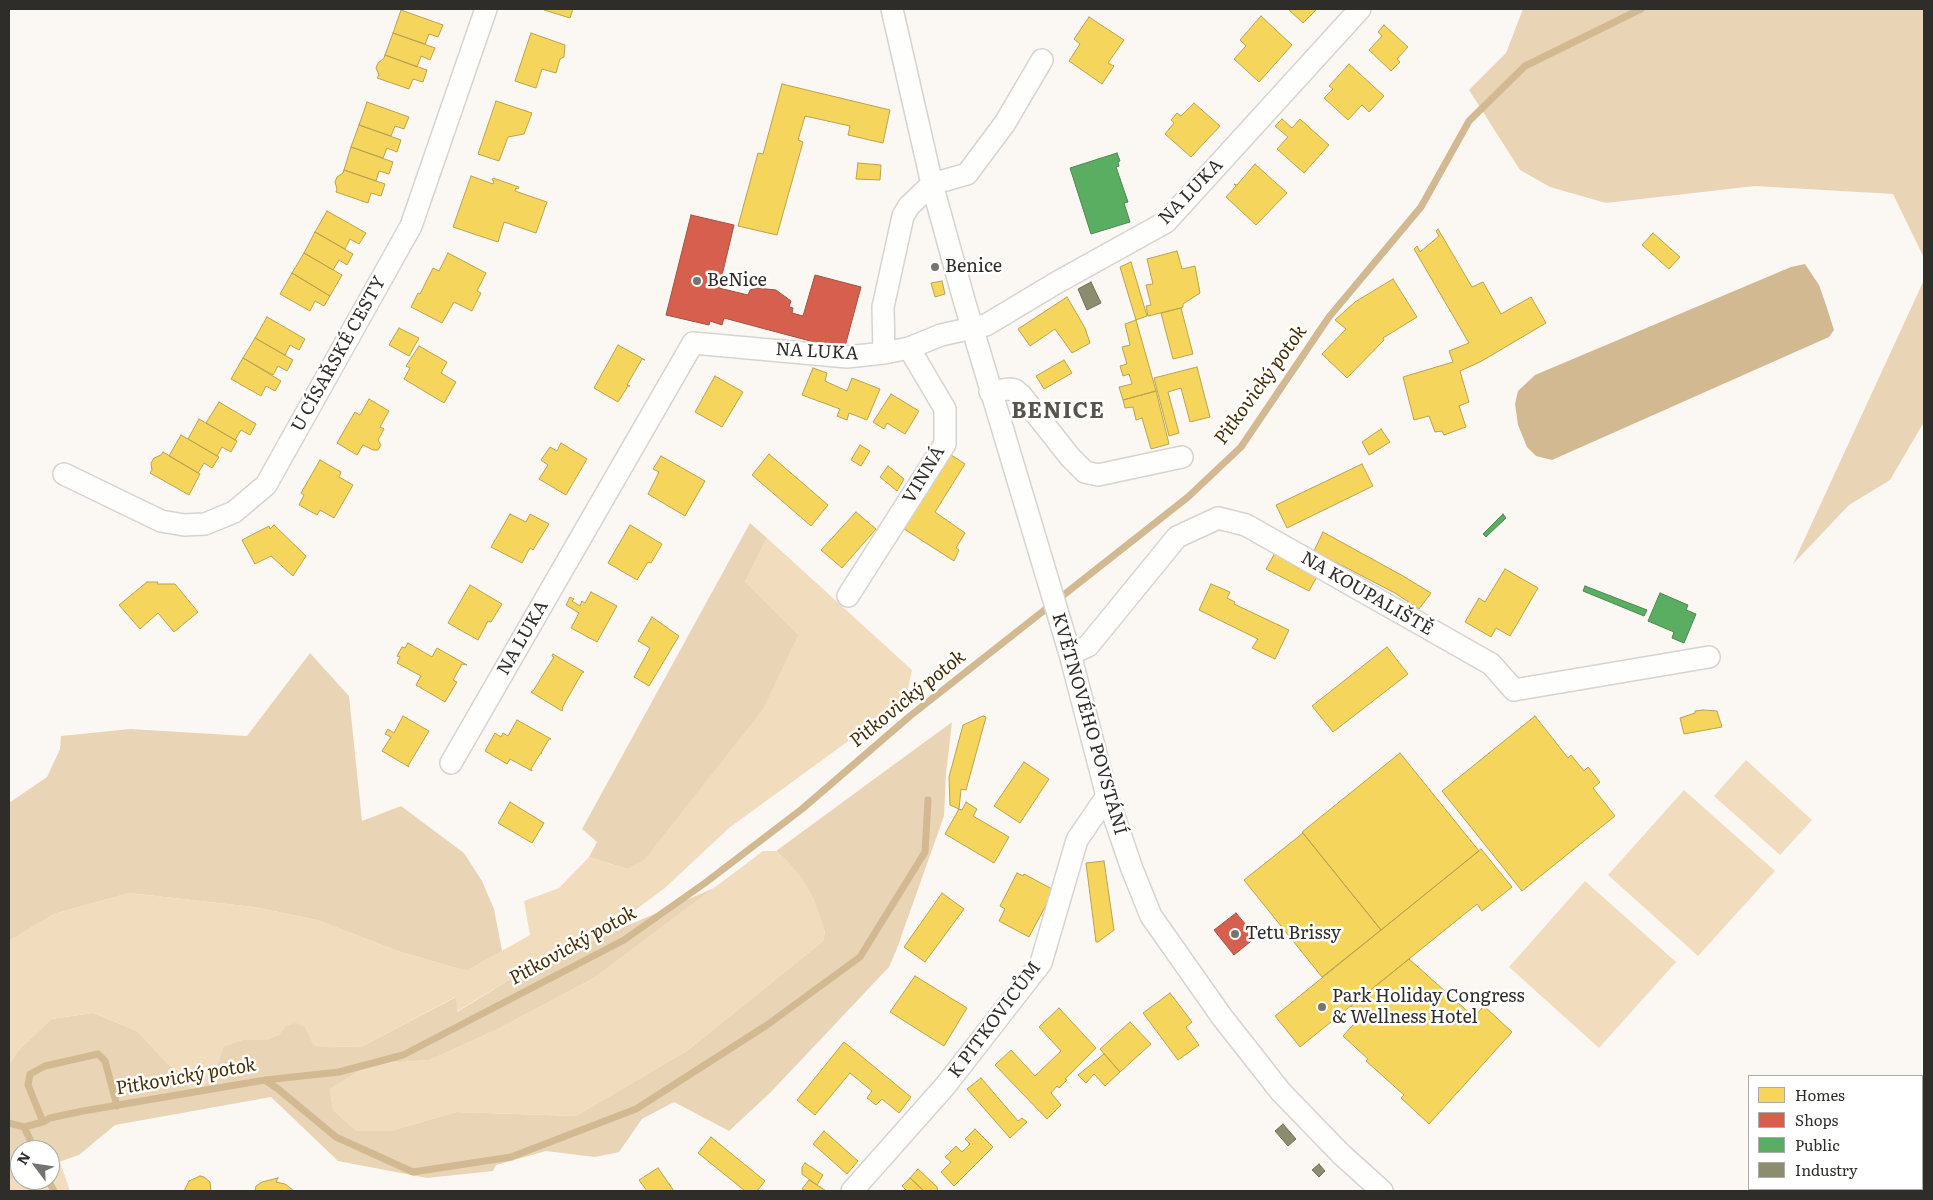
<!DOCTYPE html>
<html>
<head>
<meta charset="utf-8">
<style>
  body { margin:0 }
  #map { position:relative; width:1933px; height:1200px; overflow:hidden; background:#fbf8f4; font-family:Literata,serif }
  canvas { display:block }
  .frame { position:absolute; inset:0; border:10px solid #2f2d29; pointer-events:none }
  .legend { position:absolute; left:1748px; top:1075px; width:175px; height:115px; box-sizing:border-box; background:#fff; border:1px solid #acaba9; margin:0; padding:6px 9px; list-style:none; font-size:15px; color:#2f2d29 }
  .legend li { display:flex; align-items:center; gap:10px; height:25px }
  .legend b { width:25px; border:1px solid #acaba9 }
  .north { position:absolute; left:10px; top:1140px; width:50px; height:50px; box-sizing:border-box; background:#fff; border:1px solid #acaba9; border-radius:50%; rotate:301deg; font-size:14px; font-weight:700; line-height:20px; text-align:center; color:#2f2d29 }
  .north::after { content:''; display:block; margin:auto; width:18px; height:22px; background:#767470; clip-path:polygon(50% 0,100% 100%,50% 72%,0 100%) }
</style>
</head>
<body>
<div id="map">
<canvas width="1933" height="1200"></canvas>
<div class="frame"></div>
<ul class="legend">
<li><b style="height:14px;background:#f6d55c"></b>Homes</li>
<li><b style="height:14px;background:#d6604d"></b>Shops</li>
<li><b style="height:14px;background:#5aae61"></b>Public</li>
<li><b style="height:14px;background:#8c8c6e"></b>Industry</li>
</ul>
<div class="north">N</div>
</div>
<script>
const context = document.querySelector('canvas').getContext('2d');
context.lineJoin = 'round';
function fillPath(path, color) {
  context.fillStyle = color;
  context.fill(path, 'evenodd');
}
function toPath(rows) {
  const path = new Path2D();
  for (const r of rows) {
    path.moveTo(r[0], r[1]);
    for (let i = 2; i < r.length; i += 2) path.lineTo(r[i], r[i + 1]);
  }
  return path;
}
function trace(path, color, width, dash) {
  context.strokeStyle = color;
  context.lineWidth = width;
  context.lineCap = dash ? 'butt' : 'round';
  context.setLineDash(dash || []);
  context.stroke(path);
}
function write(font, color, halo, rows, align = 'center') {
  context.font = font + ' Literata,serif';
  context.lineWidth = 5;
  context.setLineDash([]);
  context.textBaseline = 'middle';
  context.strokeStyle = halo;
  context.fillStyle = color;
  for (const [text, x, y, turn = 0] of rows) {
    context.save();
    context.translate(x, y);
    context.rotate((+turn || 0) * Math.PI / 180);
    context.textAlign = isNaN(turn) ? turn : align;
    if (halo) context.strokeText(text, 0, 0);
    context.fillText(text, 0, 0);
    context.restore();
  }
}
fillPath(toPath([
  [767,538,912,670,906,699,729,828,665,888,596,939,525,970,456,1012,455,997,361,1047,314,1046,306,1028,280,1034,266,1040,242,1040,224,1046,211,1079,203,1086,195,1089,186,1085,188,1075,170,1066,137,1031,93,1013,51,1019,17,1052,9,1065,9,941,54,914,129,893,254,907,317,920,398,951,466,971,530,935,524,901,559,888,589,857,627,869,745,582],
  [1746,760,1812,820,1780,855,1714,796],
  [871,787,815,901,825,932,823,941,688,1050,576,1116,456,1112,391,1131,357,1131,333,1110,330,1089,371,1064,430,1060,498,1029,594,978,763,851,776,851,787,861,800,875],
  [1684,790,1775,871,1698,956,1608,875],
  [1585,881,1676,962,1599,1048,1509,967],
  [60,1162,70,1191,9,1191,9,1180,20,1176,20,1180,50,1180,50,1165]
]), '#f1ddbe');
fillPath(toPath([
  [1523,9,1924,9,1924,258,1893,194,1755,186,1606,203,1550,187,1520,170,1469,90,1506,53],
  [1924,280,1924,422,1890,480,1849,505,1793,564],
  [750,523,767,538,745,582,798,635,763,709,644,860,627,869,589,857,597,842,582,829],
  [310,653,349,696,362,821,401,806,464,853,482,881,494,909,502,951,466,971,398,951,317,920,254,907,129,893,54,914,9,941,9,803,47,777,60,749,61,736,130,729,247,736],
  [952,722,946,774,944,816,896,951,889,967,770,1093,729,1131,674,1102,642,1119,619,1152,595,1157,546,1151,496,1165,493,1171,427,1178,338,1161,271,1097,115,1125,79,1155,50,1165,50,1150,20,1150,20,1176,9,1180,9,1065,17,1052,51,1019,93,1013,137,1031,170,1066,188,1076,186,1085,195,1089,203,1086,211,1079,224,1046,242,1040,266,1040,280,1034,286,1026,296,1023,306,1028,314,1046,361,1047,456,997,457,1012,525,970,714,888,594,978,498,1029,430,1060,371,1064,330,1089,333,1110,357,1131,391,1131,456,1112,576,1116,688,1050,823,941,825,932,814,899,802,878,787,861,776,851]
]), '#e9d5b5');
fillPath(toPath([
  [1805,264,1819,285,1825,302,1834,330,1829,337,1552,460,1536,456,1527,447,1518,425,1515,404,1518,391,1535,375,1791,267]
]), '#d2b992');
const homes = toPath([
  [544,9,573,9,570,18,544,10,544,9],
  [1288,9,1317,9,1303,23,1288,9],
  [401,10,443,25,438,37,429,34,425,44,393,33,401,10],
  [1261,16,1292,45,1259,82,1234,59,1246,46,1240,40,1261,16],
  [1089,17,1124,40,1108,63,1114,66,1102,84,1069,61,1080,44,1074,39,1089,17],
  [1384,25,1408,47,1397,59,1400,62,1391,71,1369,50,1382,36,1378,32,1384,25],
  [393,33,435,48,430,60,421,56,417,67,385,55,393,33],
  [531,33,565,45,564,57,560,59,556,73,542,69,536,88,515,81,531,33],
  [385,55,427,70,423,82,413,79,409,89,377,78,379,75,376,68,378,63,384,58,385,55],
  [1349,64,1384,96,1369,112,1362,105,1348,120,1324,98,1333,89,1329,86,1349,64],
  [782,84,890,110,883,143,848,135,850,126,805,116,798,140,803,142,777,235,738,226,758,153,763,154,782,84],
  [496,101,532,113,524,134,508,137,499,161,478,154,496,101],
  [367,102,409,117,404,129,395,126,391,136,359,125,367,102],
  [1194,103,1220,126,1191,157,1165,134,1174,123,1171,120,1177,113,1181,116,1194,103],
  [1282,119,1292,128,1300,119,1329,145,1304,173,1277,149,1288,137,1275,126,1282,119],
  [359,125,401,140,397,152,387,148,383,158,351,147,359,125],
  [351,147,393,162,389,174,379,171,376,181,344,170,351,147],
  [858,163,881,165,880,180,856,179,858,163],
  [1255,164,1287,193,1256,225,1226,197,1236,186,1234,184,1237,185,1255,164],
  [344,170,385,184,381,196,371,193,368,203,336,192,337,189,335,182,337,177,343,173,344,170],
  [471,176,493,184,494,181,492,180,493,178,519,187,518,189,516,188,515,191,547,202,536,233,504,222,498,242,453,227,471,176],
  [327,211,366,233,359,244,350,239,345,249,315,232,327,211],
  [1438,229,1472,287,1483,282,1501,314,1531,297,1546,323,1480,362,1460,371,1469,402,1459,406,1466,427,1444,435,1442,431,1435,432,1429,416,1414,420,1403,377,1453,362,1449,351,1469,343,1414,249,1417,246,1420,252,1439,236,1436,231,1438,229],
  [315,232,353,254,347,265,339,260,333,270,304,253,315,232],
  [1653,233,1680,257,1669,269,1642,245,1653,233],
  [1177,251,1182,269,1195,266,1200,293,1183,304,1183,307,1181,308,1148,316,1146,306,1151,305,1146,285,1153,284,1147,259,1177,251],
  [304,253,342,275,330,296,292,273,304,253],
  [448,253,486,273,477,291,481,293,472,311,454,302,442,323,411,307,418,293,420,294,433,268,439,271,448,253],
  [1131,262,1147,316,1136,320,1120,267,1131,262],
  [292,273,330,296,324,306,315,301,310,311,280,294,292,273],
  [1393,279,1417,317,1383,338,1384,340,1347,378,1322,354,1346,329,1335,320,1355,302,1393,279],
  [942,281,945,294,935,297,931,283,942,281],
  [1067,297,1085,328,1090,343,1072,353,1055,329,1030,346,1018,329,1067,297],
  [1181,308,1193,354,1173,359,1161,313,1181,308],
  [267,317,305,339,299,350,290,345,285,355,255,338,267,317],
  [1136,320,1156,391,1123,400,1119,387,1132,384,1129,374,1123,376,1120,366,1127,364,1122,347,1130,345,1125,324,1136,320],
  [399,328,419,338,409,356,389,345,399,328],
  [255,338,293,360,287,371,278,366,273,375,243,358,255,338],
  [618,345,645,360,642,359,627,385,630,386,628,386,618,402,594,388,618,345],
  [419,346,447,362,441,373,456,382,444,403,404,379,410,368,406,366,419,346],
  [243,358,281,381,275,391,266,386,261,396,231,379,243,358],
  [1064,360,1072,373,1044,389,1036,376,1064,360],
  [1197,367,1210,417,1190,422,1181,388,1168,392,1179,433,1169,436,1154,378,1197,367],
  [813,368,827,373,825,381,847,391,852,378,880,389,867,420,849,413,847,420,837,416,840,409,802,395,813,368],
  [715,376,743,392,722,427,695,412,715,376],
  [1156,391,1169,444,1151,449,1142,418,1136,420,1133,407,1125,408,1123,400,1156,391],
  [891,394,919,411,905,434,887,423,884,429,873,422,891,394],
  [369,399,389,411,380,427,384,429,378,440,381,445,378,450,373,450,363,445,357,455,337,443,355,412,360,415,369,399],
  [219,402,256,424,250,435,241,430,235,440,206,423,219,402],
  [199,419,237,441,231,452,222,447,217,456,188,439,199,419],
  [1381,429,1390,442,1369,455,1362,442,1381,429],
  [181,435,219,457,212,468,204,463,198,473,169,456,181,435],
  [561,443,587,459,566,495,539,479,548,465,541,460,550,447,557,451,561,443],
  [860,445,870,451,861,466,851,460,860,445],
  [163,452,200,474,189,495,150,473,152,470,151,463,154,458,161,455,163,452],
  [948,453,965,464,935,512,965,533,956,548,959,550,954,561,901,527,948,453],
  [769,454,828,505,811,526,752,475,769,454],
  [661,456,705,481,685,516,648,494,659,472,653,469,661,456],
  [320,460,341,472,339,477,353,485,334,518,320,510,317,515,299,505,304,495,301,493,320,460],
  [1362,464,1373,486,1287,528,1276,505,1362,464],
  [888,466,904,479,897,491,880,477,888,466],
  [856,512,876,529,842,568,821,550,856,512],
  [510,514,526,522,530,514,549,524,533,550,530,548,522,563,491,547,510,514],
  [274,525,306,556,293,576,271,556,255,564,242,540,269,526,270,529,274,525],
  [630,525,662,544,651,563,648,562,637,580,608,563,630,525],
  [1323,532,1403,576,1431,593,1419,609,1395,593,1314,551,1323,532],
  [1275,553,1299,569,1301,565,1318,575,1309,591,1266,569,1275,553],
  [1505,569,1538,588,1510,636,1496,628,1491,637,1465,622,1479,598,1485,602,1505,569],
  [147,582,158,582,157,584,175,584,198,612,174,632,158,613,140,629,119,605,147,582],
  [1211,584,1230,592,1227,598,1235,602,1234,604,1289,630,1275,659,1252,648,1258,639,1199,610,1211,584],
  [470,585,502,604,491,622,488,621,478,640,448,623,470,585],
  [591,592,617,606,597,642,571,628,579,613,566,605,570,597,574,599,572,601,580,606,582,601,585,603,591,592],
  [652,617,679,636,649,686,634,677,650,648,638,641,652,617],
  [408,643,432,657,437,648,467,665,462,664,453,680,457,682,445,702,416,685,421,676,397,663,400,657,397,656,402,647,405,648,408,643],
  [1387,647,1408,674,1333,732,1312,706,1387,647],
  [553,654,584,672,582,673,562,708,563,709,562,711,531,692,532,691,533,691,554,657,552,656,553,654],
  [1703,710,1717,711,1722,727,1684,734,1680,718,1695,713,1695,711,1703,710],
  [403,716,429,731,408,766,409,767,382,751,391,737,385,734,388,729,394,733,403,716],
  [983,716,986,717,966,790,961,789,959,809,950,805,949,777,963,725,983,716],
  [1535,716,1568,758,1571,755,1584,771,1588,767,1600,782,1593,788,1615,816,1522,891,1442,791,1535,716],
  [517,720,551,739,549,739,541,753,542,753,540,754,531,769,532,771,510,759,507,764,485,751,495,733,501,737,503,733,508,736,517,720],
  [1400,753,1479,851,1381,930,1302,832,1400,753],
  [1024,762,1049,779,1020,823,994,806,1024,762],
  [510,802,544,823,532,843,498,823,510,802],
  [966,802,977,809,973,816,1009,837,994,863,945,834,959,809,962,810,966,802],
  [1303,833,1381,930,1322,977,1244,880,1303,833],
  [1481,849,1512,887,1482,911,1477,904,1300,1047,1275,1016,1481,849],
  [1104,861,1114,930,1098,942,1096,942,1086,863,1104,861],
  [1017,873,1023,876,1024,874,1054,890,1029,937,999,921,1005,909,1000,906,1017,873],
  [942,893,964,909,925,962,904,947,942,893],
  [1409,959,1474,1017,1484,1006,1512,1032,1429,1124,1401,1098,1404,1095,1366,1061,1368,1059,1343,1036,1362,1015,1351,1006,1409,959],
  [915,976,967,1008,944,1046,890,1012,915,976],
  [1170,993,1192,1022,1186,1027,1199,1045,1178,1060,1143,1013,1170,993],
  [1059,1008,1096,1048,1065,1079,1067,1080,1059,1088,1057,1086,1051,1093,1061,1105,1047,1119,995,1065,1011,1050,1035,1076,1061,1051,1039,1027,1059,1008],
  [1130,1022,1151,1044,1120,1072,1100,1049,1130,1022],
  [844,1042,911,1097,899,1113,882,1099,876,1105,867,1098,872,1091,850,1073,815,1115,797,1100,844,1042],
  [1104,1054,1120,1072,1105,1086,1094,1074,1086,1083,1078,1075,1104,1054],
  [981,1078,1018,1121,1022,1118,1027,1122,1010,1138,967,1089,981,1078],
  [975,1129,993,1147,954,1186,941,1172,951,1162,945,1157,956,1146,962,1152,970,1144,965,1139,975,1129],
  [824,1131,858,1161,847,1174,813,1144,824,1131],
  [711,1137,765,1181,757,1191,745,1191,698,1153,711,1137],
  [805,1163,823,1175,817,1185,802,1174,802,1167,805,1163],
  [658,1168,674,1191,647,1191,639,1180,658,1168],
  [918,1169,937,1187,938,1191,924,1191,910,1178,918,1169],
  [200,1176,204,1177,210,1182,211,1191,184,1191,189,1181,200,1176],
  [278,1178,276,1182,285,1184,294,1191,255,1191,256,1186,262,1182,278,1178],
  [910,1178,924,1191,907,1191,902,1186,910,1178],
  [809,1180,817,1185,826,1191,806,1191,802,1189,809,1180]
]);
fillPath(homes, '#f6d55c');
trace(homes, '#baa34d', 1);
const shops = toPath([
  [691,215,734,225,719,288,748,295,750,290,756,288,776,290,791,301,789,307,793,308,792,313,803,316,815,275,861,287,844,350,724,318,722,325,710,321,709,325,666,315,691,215],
  [1236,913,1256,937,1234,955,1214,930,1236,913]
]);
fillPath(shops, '#d6604d');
trace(shops, '#a45142', 1);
const public = toPath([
  [1117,153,1120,161,1118,162,1119,166,1116,167,1128,202,1124,203,1130,222,1091,234,1070,168,1117,153],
  [1503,514,1506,518,1486,537,1483,534,1503,514],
  [1585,586,1647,610,1644,616,1583,591,1585,586],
  [1660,593,1688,605,1686,610,1696,614,1684,643,1672,638,1674,632,1648,621,1660,593]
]);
fillPath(public, '#5aae61');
trace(public, '#4d8750', 1);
const industry = toPath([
  [1091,282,1101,303,1087,310,1078,289,1091,282],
  [1283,1124,1296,1139,1288,1146,1275,1131,1283,1124],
  [1319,1164,1325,1171,1319,1177,1312,1170,1319,1164]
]);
fillPath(industry, '#8c8c6e');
trace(industry, '#707059', 1);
trace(toPath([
  [265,1080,278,1089,336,1137,413,1172,511,1157,636,1109,767,1025,860,957,925,852,928,800],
  [43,1122,28,1085,30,1074,45,1066,98,1054,105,1061,117,1106],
  [9,1123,24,1127,43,1122,50,1118,83,1111,265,1080,339,1072,403,1055,624,940,705,883,802,809,910,716,1188,497,1241,447,1329,317,1421,207,1469,121,1525,66,1641,9],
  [24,1127,35,1150],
  [48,1180,54,1191]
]), '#d2b992', 7);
const minor = toPath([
  [892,9,932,184,964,300,1070,654,1107,796,1132,869,1151,916,1222,1017,1281,1092,1341,1154,1382,1191],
  [884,353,883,307,903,216,909,206,932,184,967,174,1005,123,1042,60],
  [990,392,1008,389,1015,390,1021,395,1070,457,1085,472,1098,475,1182,457],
  [64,474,161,521,184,525,205,524,234,512,266,485,411,226,486,9],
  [848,596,945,444,945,409,909,348],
  [1070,654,1088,646,1177,537,1218,518,1246,525,1491,664,1514,690,1709,657],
  [451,763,693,343,847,357,884,353,909,348,941,335,986,325,1056,283,1166,222,1360,9],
  [852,1191,946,1085,1041,963,1077,840,1107,796]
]);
trace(minor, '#d6d3d0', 24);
trace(minor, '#fefefd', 21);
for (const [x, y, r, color] of [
  [935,267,5,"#767470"],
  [697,281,5,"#767470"],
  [1235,934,5,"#767470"],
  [1322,1007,5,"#767470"]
]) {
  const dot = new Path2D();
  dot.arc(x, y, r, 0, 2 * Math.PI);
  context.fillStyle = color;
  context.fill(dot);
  trace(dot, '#fff', 2);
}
write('18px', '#2f2d29', '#fff', [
  ["NA LUKA",1191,192,-46],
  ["NA LUKA",817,352,3],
  ["U CÍSAŘSKÉ CESTY",339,354,-61],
  ["VINNÁ",924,475,-59],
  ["NA KOUPALIŠTĚ",1367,594,30],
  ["NA LUKA",523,638,-60],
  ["KVĚTNOVÉHO POVSTÁNÍ",1089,724,74],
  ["K PITKOVICŮM",995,1020,-53]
]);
write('18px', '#2f2d29', '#fff', [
  ["Benice",945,267],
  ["BeNice",707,281],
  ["Tetu Brissy",1245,934],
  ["Park Holiday Congress",1332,997],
  ["& Wellness Hotel",1332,1018]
], 'left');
write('italic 19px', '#432c00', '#fff', [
  ["Pitkovický potok",1261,385,-54],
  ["Pitkovický potok",908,699,-39],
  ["Pitkovický potok",573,946,-29],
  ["Pitkovický potok",186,1077,-10]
]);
context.letterSpacing = '1px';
write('bold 22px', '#5a554c', '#fff', [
  ["BENICE",1058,412]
]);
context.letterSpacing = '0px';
</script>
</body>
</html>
